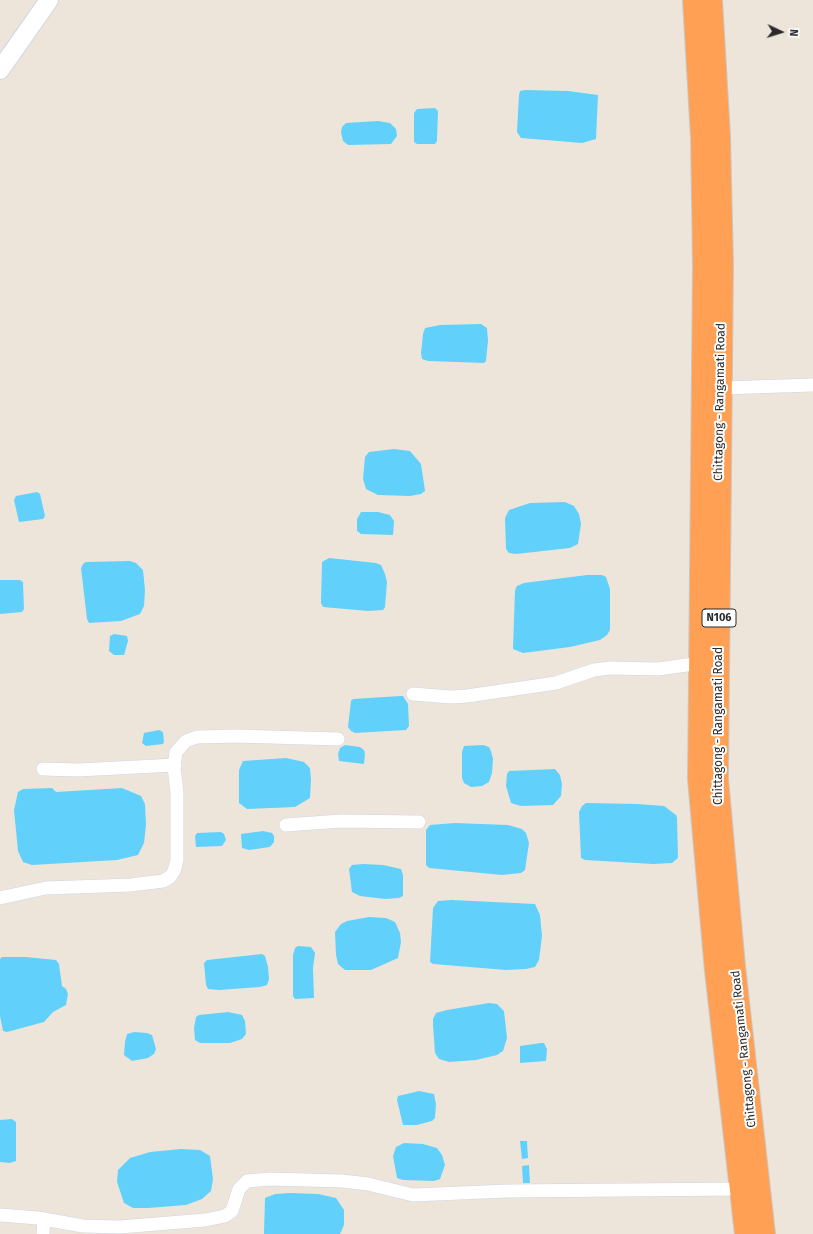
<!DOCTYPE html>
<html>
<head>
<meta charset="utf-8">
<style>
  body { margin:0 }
  #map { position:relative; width:813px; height:1234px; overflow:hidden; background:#eee5da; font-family:"Fira Sans",sans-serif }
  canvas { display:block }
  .north { position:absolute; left:761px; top:12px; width:40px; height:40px; -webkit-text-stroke:3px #fff; paint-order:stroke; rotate:94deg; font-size:11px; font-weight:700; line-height:16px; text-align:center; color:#2a2a2a }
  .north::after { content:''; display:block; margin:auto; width:14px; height:18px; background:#2a2a2a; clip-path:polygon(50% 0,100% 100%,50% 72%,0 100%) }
</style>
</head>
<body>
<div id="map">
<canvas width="813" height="1234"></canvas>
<div class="north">N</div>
</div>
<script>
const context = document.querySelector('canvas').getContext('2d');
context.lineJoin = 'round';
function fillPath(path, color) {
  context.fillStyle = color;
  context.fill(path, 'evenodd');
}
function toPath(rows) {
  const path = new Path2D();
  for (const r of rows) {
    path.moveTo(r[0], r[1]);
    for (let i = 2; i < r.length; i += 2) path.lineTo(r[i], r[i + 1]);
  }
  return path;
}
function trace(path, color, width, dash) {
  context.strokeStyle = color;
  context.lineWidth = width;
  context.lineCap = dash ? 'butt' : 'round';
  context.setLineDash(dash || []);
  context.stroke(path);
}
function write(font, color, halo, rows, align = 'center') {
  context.font = font + ' "Fira Sans",sans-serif';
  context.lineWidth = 4;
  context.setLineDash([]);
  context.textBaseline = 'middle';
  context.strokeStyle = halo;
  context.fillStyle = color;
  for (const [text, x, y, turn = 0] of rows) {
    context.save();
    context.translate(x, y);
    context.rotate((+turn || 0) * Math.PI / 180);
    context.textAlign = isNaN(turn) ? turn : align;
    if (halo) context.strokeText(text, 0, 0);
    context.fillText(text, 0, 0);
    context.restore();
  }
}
fillPath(toPath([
  [525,90,568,91,598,95,596,139,582,143,521,138,517,132,519,95,520,91],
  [435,108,438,111,437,141,435,144,417,144,414,142,414,113,417,109],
  [378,121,390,123,396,129,397,136,391,144,348,145,343,141,341,132,342,127,346,123],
  [481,324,487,328,488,341,486,361,484,363,428,361,422,359,421,353,423,334,425,328,440,325],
  [394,449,410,451,421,464,425,491,421,494,410,496,378,495,366,489,363,479,365,457,369,452],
  [37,492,40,494,45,516,43,519,19,522,14,500,16,496],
  [565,502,574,506,579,514,581,524,578,544,570,548,516,554,509,553,506,549,505,518,509,510,530,503],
  [361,512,378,512,390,515,394,521,393,535,361,534,357,531,357,519],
  [329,558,376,563,381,565,385,574,387,582,385,607,383,610,368,611,323,607,321,603,322,562],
  [130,561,136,563,143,570,145,590,144,606,140,614,121,621,89,623,87,619,81,568,83,564,86,562],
  [587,575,602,575,606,577,610,589,610,630,607,635,600,640,570,647,523,653,513,649,515,590,517,586,524,583],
  [0,580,20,580,23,582,24,609,22,612,0,614],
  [114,634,127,636,128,641,124,655,114,655,109,651,110,636],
  [400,696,403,696,408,704,409,726,406,730,355,733,351,731,348,727,351,701,353,699],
  [159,730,163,732,164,742,163,744,146,746,142,743,144,733],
  [345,745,360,747,364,750,365,754,364,764,339,761,338,754,340,748],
  [483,745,489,747,491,751,493,759,492,773,489,782,482,786,471,787,464,783,462,778,462,752,464,746],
  [286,758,304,762,310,768,311,780,310,798,295,807,247,809,239,803,239,770,243,761],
  [555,769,560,775,562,784,561,796,553,805,521,806,511,803,506,786,507,774,509,771],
  [52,788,56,792,122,788,141,796,145,804,146,825,144,843,138,855,117,860,32,865,23,862,18,851,14,810,18,792,23,789],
  [586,803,637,804,664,806,676,815,677,818,678,858,672,863,653,864,585,860,581,858,579,812,582,806],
  [455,823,508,825,522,829,526,833,529,843,525,870,521,873,502,875,429,868,426,865,426,830,430,825],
  [263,831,272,833,274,836,274,842,270,847,249,850,242,848,241,834],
  [221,832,224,834,226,840,222,846,196,847,195,836,197,833],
  [363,864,383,865,401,869,403,875,403,896,399,898,385,899,360,896,352,892,349,869,352,865],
  [452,900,535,904,540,915,542,936,539,960,535,967,526,969,506,970,433,964,430,962,433,908,438,901],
  [369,917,386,918,395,922,400,933,401,942,398,958,371,970,345,970,338,964,336,955,335,932,341,924,347,921],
  [298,946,311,947,315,953,313,968,314,998,295,999,293,996,293,955,295,948],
  [262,954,265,956,268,967,269,979,267,985,260,987,219,990,208,989,206,985,204,963,207,960],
  [2,957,26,957,56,960,59,964,62,986,66,989,68,994,66,1005,53,1012,44,1022,7,1032,3,1031,0,1016,0,959],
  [489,1003,497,1004,504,1011,507,1038,503,1051,497,1055,476,1060,449,1062,439,1059,435,1053,433,1025,433,1019,436,1013,447,1010],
  [228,1012,242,1015,245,1021,246,1034,242,1039,230,1043,200,1043,195,1040,194,1028,196,1017,199,1015],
  [134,1032,147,1033,152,1035,156,1049,154,1054,148,1058,132,1061,124,1055,125,1042,127,1034],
  [541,1043,544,1043,547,1049,546,1061,520,1063,520,1046],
  [419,1091,434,1094,436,1104,435,1118,432,1121,417,1125,403,1125,397,1100,398,1096],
  [12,1119,16,1122,16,1161,10,1163,0,1162,0,1120],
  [520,1141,527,1141,528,1158,522,1159],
  [404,1143,423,1144,437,1148,442,1155,445,1165,440,1179,434,1181,403,1180,397,1178,393,1156,396,1147],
  [181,1149,200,1150,210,1156,213,1179,211,1191,202,1199,186,1205,148,1208,133,1208,124,1203,117,1182,118,1170,130,1158,150,1152],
  [529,1165,530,1183,523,1183,522,1166],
  [290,1193,318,1194,336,1198,344,1210,344,1225,340,1234,264,1234,265,1198,275,1194]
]), '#61d1fb');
const street = toPath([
  [721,388,813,385],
  [413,694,451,697,467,696,556,683,594,670,610,668,658,669,701,663],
  [43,769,78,770,175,765],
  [286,825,341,821,419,822],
  [0,898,46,888,131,885,163,881,170,877,174,871,177,860,177,793,174,767,176,752,186,741,197,737,236,736,338,739],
  [0,1215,38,1218,83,1226,120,1227,205,1220,225,1216,232,1211,239,1189,247,1181,270,1179,342,1181,368,1184,413,1195,507,1191,741,1189],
  [43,1234,44,1220]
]);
const secondary = toPath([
  [0,70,49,0]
]);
const highway = toPath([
  [694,0,702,138,704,265,699,779,716,971,746,1234],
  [711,0,719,136,722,265,717,779,734,966,764,1234]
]);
trace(street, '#cfd3e5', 14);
trace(secondary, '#cfd3e5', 20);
trace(highway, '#c8c8c8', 24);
trace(street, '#fff', 13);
trace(secondary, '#fff', 18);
trace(highway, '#ffa054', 22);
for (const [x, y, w] of [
  [719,618,34]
]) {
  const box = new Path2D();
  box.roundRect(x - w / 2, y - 9, w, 18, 3);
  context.fillStyle = '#fff';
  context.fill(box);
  trace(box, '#2a2a2a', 1);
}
write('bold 11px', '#2a2a2a', null, [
  ["N106",719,618]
]);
write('12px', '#2a2a2a', '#fff', [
  ["Chittagong - Rangamati Road",720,402,-89],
  ["Chittagong - Rangamati Road",719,726,-90],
  ["Chittagong - Rangamati Road",744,1049,-96]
]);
</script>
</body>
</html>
